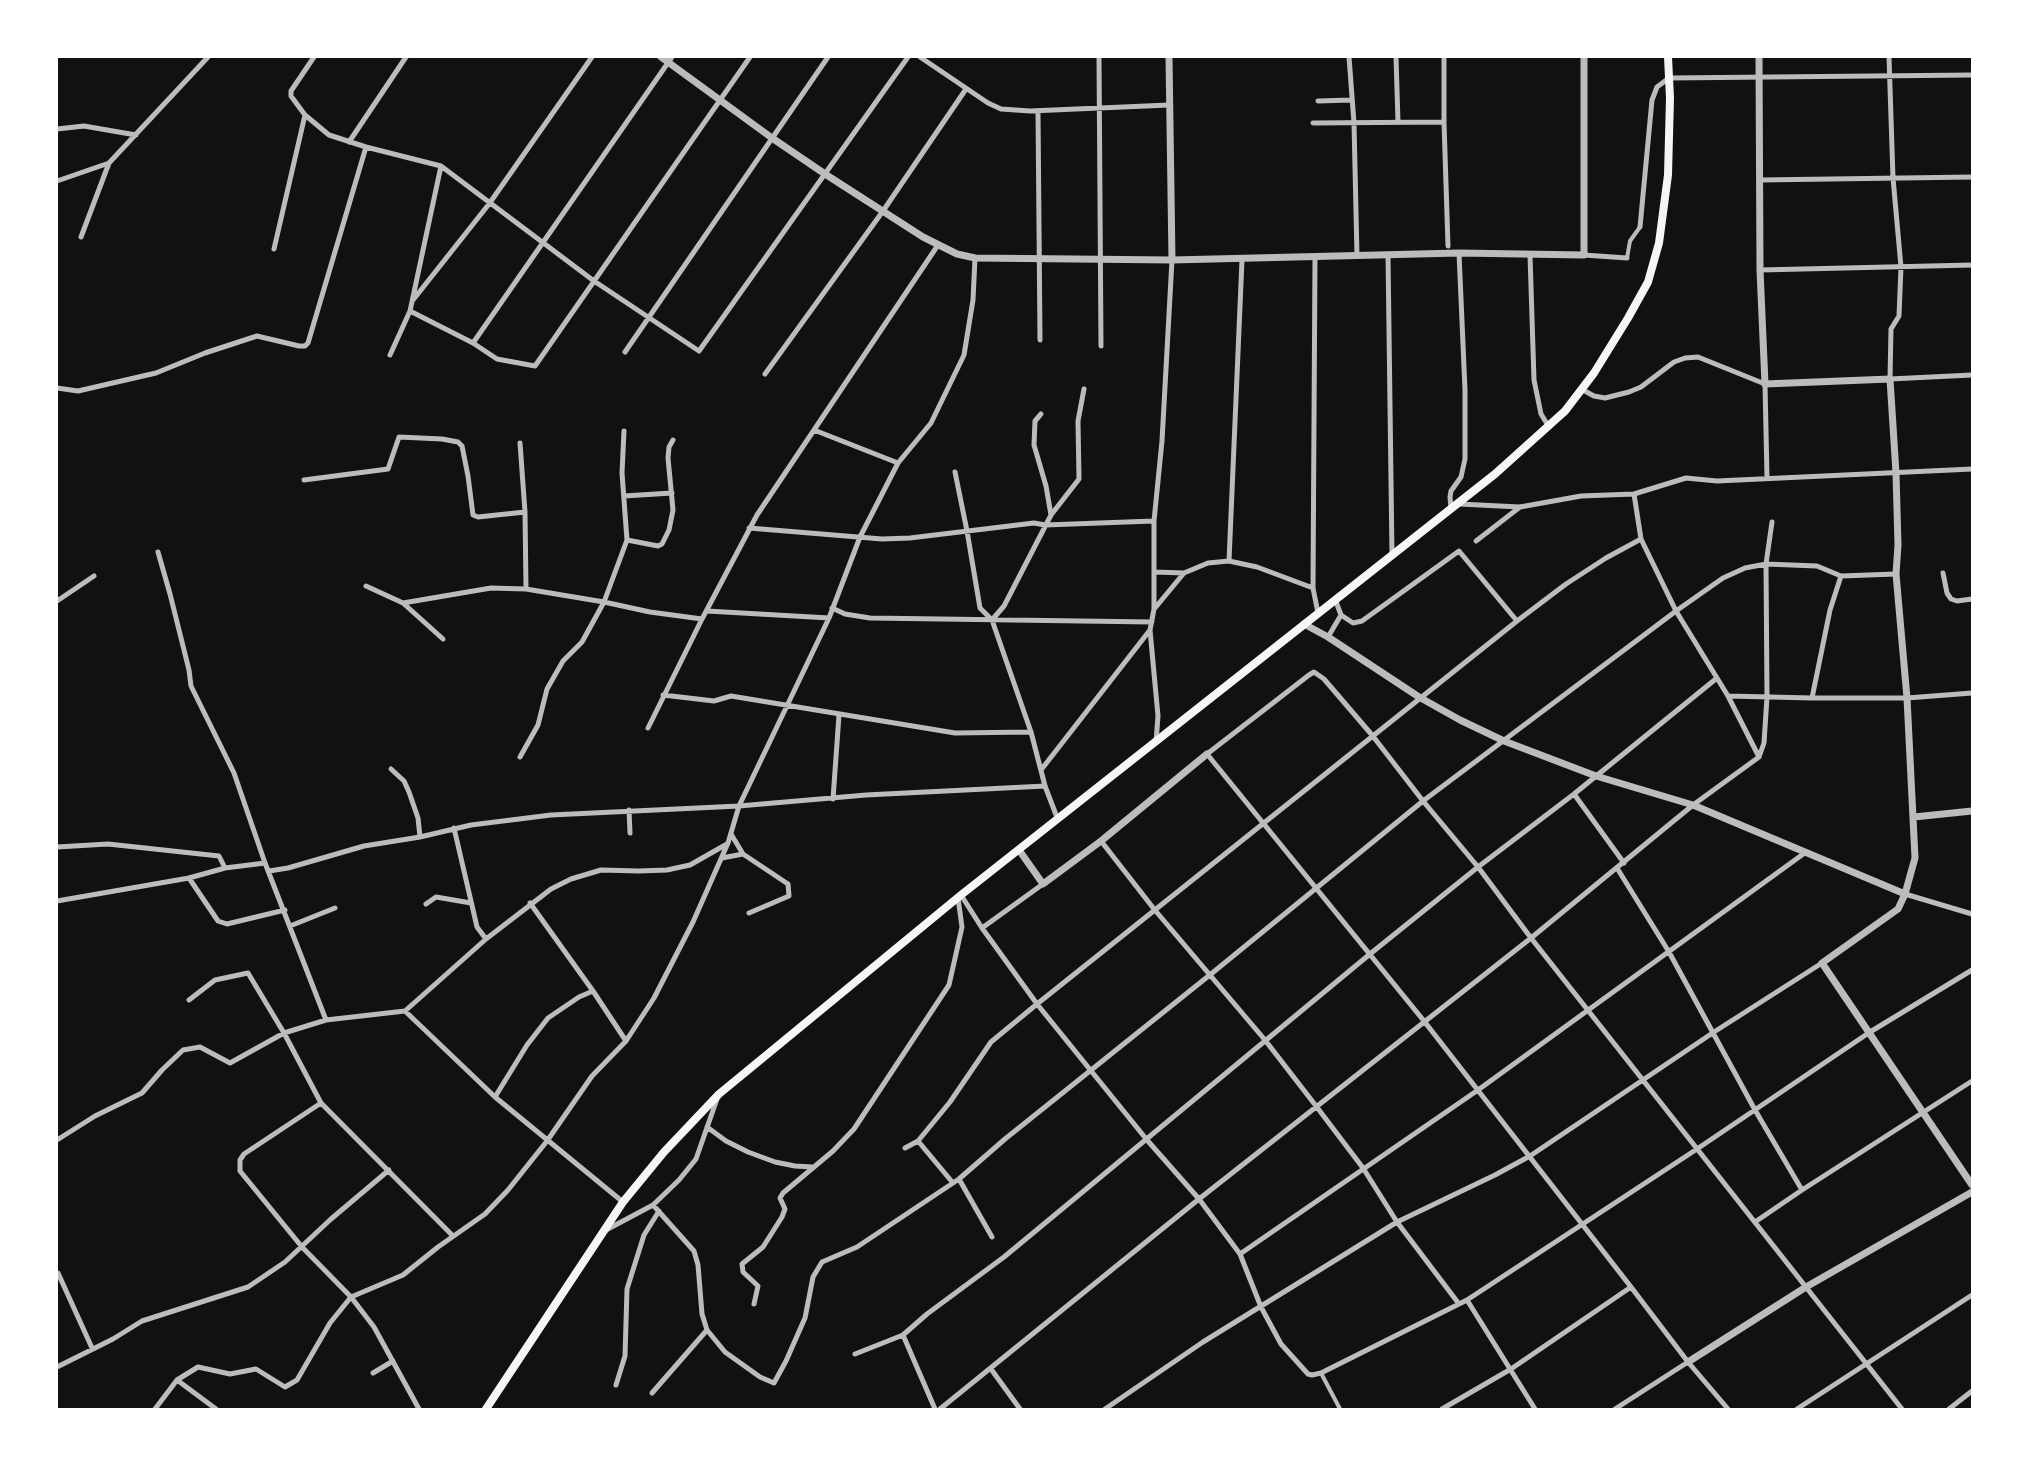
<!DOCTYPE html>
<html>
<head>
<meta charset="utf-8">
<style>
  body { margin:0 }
  #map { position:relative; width:2029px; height:1466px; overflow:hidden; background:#111; font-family:Karla,sans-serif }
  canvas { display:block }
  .frame { position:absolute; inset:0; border:58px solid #fff; pointer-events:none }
</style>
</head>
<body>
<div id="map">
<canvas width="2029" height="1466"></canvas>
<div class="frame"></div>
</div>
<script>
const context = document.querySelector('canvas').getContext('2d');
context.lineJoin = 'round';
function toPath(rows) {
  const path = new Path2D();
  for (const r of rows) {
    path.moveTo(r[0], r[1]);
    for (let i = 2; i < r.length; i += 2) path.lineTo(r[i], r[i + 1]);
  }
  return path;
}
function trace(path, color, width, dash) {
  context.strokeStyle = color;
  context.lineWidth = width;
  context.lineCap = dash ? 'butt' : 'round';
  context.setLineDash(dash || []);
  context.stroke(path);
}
trace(toPath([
  [1627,258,1630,241,1640,227],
  [1321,1373,1340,1409]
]), '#bcbcbc', 4);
trace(toPath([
  [314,57,291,91,291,96,305,115,329,135,366,147,441,166,594,281,699,351,908,57],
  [920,57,988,103,1001,109,1030,111,1169,105],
  [1099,57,1101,346],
  [1349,57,1354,123,1357,256],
  [1396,57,1398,122],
  [1444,57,1444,122,1448,246],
  [1889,57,1893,178,1901,267,1899,316,1891,329,1890,379,1972,375],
  [1318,101,1351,100],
  [1038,111,1040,340],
  [1313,123,1444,122],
  [57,129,84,126,136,135],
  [349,142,406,57],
  [1760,180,1972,177],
  [57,181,109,163,208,57],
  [1640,227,1652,100,1657,87,1669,78,1972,75],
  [81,237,109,163],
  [274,249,305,115],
  [1388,255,1392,555],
  [1530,255,1534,380,1541,414,1549,427],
  [1584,255,1627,258],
  [1315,258,1313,588,1318,613],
  [1760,270,1972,265],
  [413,300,489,204,592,57],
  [410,311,473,343,497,359,535,366,750,57],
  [473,343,672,57],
  [625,352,828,57],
  [390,355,410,311,441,166],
  [765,374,883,211,966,89],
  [57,388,78,391,156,373,205,353,257,336,299,346,305,346,308,343,366,147],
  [1583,390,1594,396,1605,398,1629,392,1641,387,1674,362,1685,358,1698,357,1765,384,1767,478],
  [814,430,898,463],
  [520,443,525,512,526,589],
  [955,472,967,531,980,608,992,620,1031,732,1045,786,1058,820],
  [304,480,388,469,399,437,442,439,458,442,462,446,468,476,473,515,478,517,525,512],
  [1634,494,1641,539,1676,611,1728,696,1759,757],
  [624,496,672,493],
  [1459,504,1520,507,1581,496,1634,494,1686,478,1717,481,1972,469],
  [1451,508,1450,497,1451,491,1461,477,1465,459,1465,390,1459,253],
  [1051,515,1079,479,1078,421,1084,389],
  [749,528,882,539,910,538,1034,523,1045,525,1154,521],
  [627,540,658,546,662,544,669,530,673,510,668,458,669,447,673,440],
  [1476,541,1520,507],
  [158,552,170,594,189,670,191,686,234,773,265,863,326,1020],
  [1229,561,1242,260],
  [1154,572,1184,573],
  [1943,573,1947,593,1951,599,1957,601,1972,599],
  [366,586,403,603,443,639],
  [1335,599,1341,615,1353,623,1362,621,1459,551,1517,621],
  [57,601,94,576],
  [403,603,491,588,526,589,604,602,650,612,702,619],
  [832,608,845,614,870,618,1152,622],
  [1155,608,1184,573,1208,563,1229,561,1257,567,1313,588],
  [707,611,829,618],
  [992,620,1004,606,1051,515,1046,486,1034,445,1035,421,1041,414],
  [1328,637,1341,615],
  [663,695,714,701,731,696,955,733,1031,732],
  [1728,696,1812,698,1907,698,1972,693],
  [1812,698,1830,610,1841,576],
  [648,728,702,619,757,515,938,245],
  [1156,742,1158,716,1150,630,1154,609,1154,521,1162,441,1172,260],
  [520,757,538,725,547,689,563,661,582,642,604,602,627,540,622,473,624,431],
  [1759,757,1764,743,1767,697,1766,564,1772,522],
  [391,769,404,781,409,792,418,818,420,837],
  [1041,770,1150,630],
  [1574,794,1624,863],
  [833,799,839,715],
  [629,810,630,833],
  [454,828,477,927,486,939],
  [731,834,743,854],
  [1101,841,1154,909,1265,1040,1316,1106,1363,1168,1397,1222,1459,1304],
  [57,847,108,844,219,856,225,868],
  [722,858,743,854,788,884,789,896,749,913],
  [1617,868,1669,952,1755,1110,1802,1190],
  [269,871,288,868,364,846,420,837,471,825,551,815,739,806,866,795,1045,786],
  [189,878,218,921,227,924,285,910],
  [1905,894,1972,914],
  [961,895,982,928,1037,1004,1147,1140,1199,1199,1240,1254,1261,1307,1281,1344,1308,1374,1312,1375,1321,1373,1467,1300,1697,1149,1870,1032,1972,970],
  [57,901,189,878,225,868,265,863],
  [530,903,593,991,626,1041],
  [426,904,436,897,471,903],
  [290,926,335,908],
  [982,928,1043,884],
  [189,1000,215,980,248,973,284,1033,321,1103,453,1236],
  [405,1011,495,1097,623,1202],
  [495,1097,527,1045,548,1018,579,997,593,991],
  [321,1103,244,1154,240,1160,240,1171,302,1247,351,1297,374,1327,419,1409],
  [707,1127,726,1141,748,1152,775,1162,795,1166,813,1167],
  [57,1140,95,1116,142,1093,162,1070,183,1050,200,1047,230,1063,284,1033,326,1020,405,1011,486,939,551,889,571,879,601,870,639,871,667,870,690,865,727,844],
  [918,1141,953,1183],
  [905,1148,918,1141,950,1102,991,1042,1037,1004,1517,621,1566,584,1606,558,1641,539],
  [959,1179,992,1237],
  [653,1205,694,1251,698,1265,702,1314,707,1330,725,1352,760,1377,774,1383,786,1361,805,1318,813,1277,822,1262,857,1247,959,1179,1005,1139,1211,974,1423,801,1676,611,1723,578,1745,568,1766,564,1817,566,1841,576,1896,574],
  [1755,1222,1802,1190,1972,1081],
  [606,1230,653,1205,679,1180,696,1159,717,1099],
  [1240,1254,1478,1090,1806,852],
  [58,1273,92,1348],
  [1467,1300,1535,1409],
  [754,1304,758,1286,743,1272,742,1264,763,1247,782,1217,785,1209,780,1198,783,1193,833,1151,854,1129,949,985,962,927,958,898],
  [903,1335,935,1409],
  [855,1354,903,1335,927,1314,1004,1257,1370,954,1478,867,1574,794,1717,678],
  [57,1367,113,1339,142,1321,248,1287,285,1262,331,1219,389,1170],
  [991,1369,1020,1409],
  [373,1373,393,1361],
  [177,1380,216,1409],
  [616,1385,625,1356,627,1289,644,1235,659,1211],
  [652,1393,707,1330],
  [155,1409,177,1380,198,1367,230,1374,256,1369,285,1387,297,1380,330,1323,351,1297,403,1275,438,1247,485,1214,508,1190,547,1141,592,1076,626,1041,654,998,693,922,728,843,739,806,829,618,860,537,898,463,931,423,964,355,973,300,975,258],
  [940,1409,1199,1199,1531,938,1693,805,1759,757],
  [1105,1409,1203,1342,1397,1222,1495,1175,1530,1156,1714,1032,1822,963],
  [1442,1409,1511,1369,1631,1287],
  [1615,1409,1688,1362],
  [1728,1409,1688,1362,1631,1287,1424,1021,1207,754,1309,675,1314,672,1324,679,1372,735,1423,801,1478,867,1531,938,1902,1409],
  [1797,1409,1972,1295],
  [1949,1409,1972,1391]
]), '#bcbcbc', 5);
trace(toPath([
  [661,57,772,138,825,174,923,237,957,254,975,258,1172,260,1459,253,1584,255,1584,57],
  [1169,57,1172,260],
  [1759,57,1760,270,1765,384,1890,379,1896,473,1898,545,1896,574,1907,698,1915,858,1905,894,1898,909,1822,963,1972,1185],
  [1304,624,1328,637,1419,697,1460,720,1504,741,1596,776,1693,805,1905,894],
  [1914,817,1972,811],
  [1019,850,1043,884,1101,841,1207,754],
  [1688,1362,1806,1287,1972,1192]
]), '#bcbcbc', 7);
trace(toPath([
  [486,1409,623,1202,664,1152,719,1094,961,895,1495,474,1565,411,1594,373,1628,318,1648,282,1659,243,1668,175,1670,98,1668,57]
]), '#f5f5f5', 8);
</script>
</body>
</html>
